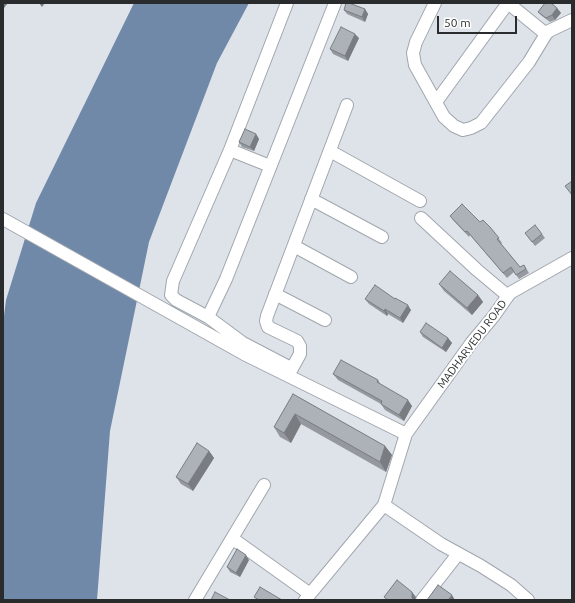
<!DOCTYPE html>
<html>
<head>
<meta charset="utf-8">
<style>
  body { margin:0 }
  #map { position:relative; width:575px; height:603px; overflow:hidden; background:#dee3ea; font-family:Ubuntu,sans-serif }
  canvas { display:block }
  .frame { position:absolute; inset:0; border:4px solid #292b2d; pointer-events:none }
  .scale { position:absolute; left:437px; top:16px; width:80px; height:18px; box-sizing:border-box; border:2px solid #292b2d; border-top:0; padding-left:5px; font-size:12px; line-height:14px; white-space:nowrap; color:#292b2d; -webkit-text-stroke:3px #fff; paint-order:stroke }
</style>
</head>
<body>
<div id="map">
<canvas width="575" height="603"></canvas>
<div class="frame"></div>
<div class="scale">50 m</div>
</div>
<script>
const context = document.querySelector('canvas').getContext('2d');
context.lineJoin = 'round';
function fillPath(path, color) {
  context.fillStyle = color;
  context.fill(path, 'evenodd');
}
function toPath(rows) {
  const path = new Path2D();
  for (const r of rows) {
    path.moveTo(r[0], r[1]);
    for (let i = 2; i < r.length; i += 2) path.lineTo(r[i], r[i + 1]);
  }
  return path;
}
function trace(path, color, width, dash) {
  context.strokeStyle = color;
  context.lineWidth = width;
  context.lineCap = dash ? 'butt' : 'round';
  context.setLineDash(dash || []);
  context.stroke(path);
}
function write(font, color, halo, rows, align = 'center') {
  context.font = font + ' Ubuntu,sans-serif';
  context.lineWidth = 4;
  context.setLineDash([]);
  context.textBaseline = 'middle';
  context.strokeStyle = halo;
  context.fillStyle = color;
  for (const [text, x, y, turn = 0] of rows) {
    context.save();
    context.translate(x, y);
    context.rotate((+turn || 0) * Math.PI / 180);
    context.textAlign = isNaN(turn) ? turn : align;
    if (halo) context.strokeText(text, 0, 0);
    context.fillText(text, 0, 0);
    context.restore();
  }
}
fillPath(toPath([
  [134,3,249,3,217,63,149,242,110,431,97,600,3,600,3,324,6,300,36,203]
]), '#7189a9');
const minor = toPath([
  [287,3,230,150,173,281,171,295,176,300,208,317,243,343,289,367,290,372,288,375],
  [435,3,416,42,413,53,415,65,444,117,454,126,463,130,471,128,481,123,529,62,546,34,508,3],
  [546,34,549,31,572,20],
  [436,102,508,3],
  [230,150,270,166],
  [330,151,420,201],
  [311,199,382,237],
  [421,218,477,270,508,296],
  [3,219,244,354,406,434],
  [294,246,351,277],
  [275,294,325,320],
  [208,317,226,279,335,3],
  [290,372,300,354,300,346,297,341,268,327,266,321,267,316,347,105],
  [384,505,441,544,481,566,511,585,528,600],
  [233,539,310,594],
  [195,600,264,485],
  [305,600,384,505,406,434,472,342,493,317,510,293,572,258],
  [422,600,458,554]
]);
trace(minor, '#a1a6ad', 14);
trace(minor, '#fff', 12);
fillPath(toPath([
  [557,8,561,13,555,20,550,22,542,16,538,12],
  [365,9,368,14,365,22,347,14,344,10],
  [359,38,348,61,333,54,330,49],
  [256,134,259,139,254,151,242,147,239,142],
  [450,216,480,222,490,227,502,243,501,244,520,267,524,265,529,273,519,279,514,272,507,278,470,235,469,237,453,220],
  [525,233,542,234,545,238,535,246],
  [439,284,478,295,483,302,472,315,444,291],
  [365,299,411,310,403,323,388,314,387,316,369,304],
  [420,332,448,338,452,343,446,352,423,337],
  [333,374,378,380,381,385,412,406,404,421,385,410,381,404,338,380],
  [293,394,385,446,392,455,386,472,301,424,291,443,280,437,274,427],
  [209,451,214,458,193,491,181,484,176,477],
  [249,560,240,577,230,572,227,567]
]), '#95999f');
fillPath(toPath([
  [3,3,8,3,4,8,3,6],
  [39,3,45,3,42,7],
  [557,8,561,13,555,20,552,15],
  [365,9,368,14,365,22,362,17],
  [355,34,359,38,348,61,345,56],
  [256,134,259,139,254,151,250,147],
  [478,295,483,302,472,315,467,308],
  [408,305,411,310,403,323,400,318],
  [385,309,388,314,387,316,384,311],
  [448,338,452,343,446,352,442,348],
  [408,400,412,406,404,421,399,415],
  [295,414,301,424,291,443,284,433],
  [385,446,392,455,386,472,380,462],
  [209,451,214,458,193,491,188,484],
  [246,555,249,560,240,577,236,573],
  [412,592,416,597,415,600,413,600,412,598],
  [452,595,455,600,448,600]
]), '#797d82');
const building = toPath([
  [346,3,349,3,365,9,362,17,344,10,346,3],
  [545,3,551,3,557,8,552,15,546,18,538,12,545,3],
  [341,27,355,34,345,56,330,49,341,27],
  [245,129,256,134,250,147,239,142,245,129],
  [572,181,572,195,565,186,572,181],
  [462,204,480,222,483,220,490,227,499,238,497,239,520,267,524,265,526,269,516,275,511,267,503,273,467,231,465,232,450,216,462,204],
  [535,225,542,234,532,242,525,233,535,225],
  [450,271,478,295,467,308,439,284,450,271],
  [375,285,395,299,395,298,408,305,400,318,385,309,384,311,365,299,375,285],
  [426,323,448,338,442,348,420,332,426,323],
  [341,360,378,380,377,382,408,400,399,415,381,404,382,401,333,374,341,360],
  [293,394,385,446,380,462,295,414,284,433,274,427,293,394],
  [197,443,209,451,188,484,176,477,197,443],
  [237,549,246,555,236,573,227,567,237,549],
  [397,580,412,592,412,598,414,600,388,600,384,597,397,580],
  [438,585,452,595,448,600,427,600,438,585],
  [260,587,282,600,259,600,254,597,260,587],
  [215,592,230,600,211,600,215,592]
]);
fillPath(building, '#adb2b9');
trace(building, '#797d82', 1);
write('11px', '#292b2d', '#fff', [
  ["MADHARVEDU ROAD",472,344,-53]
]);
</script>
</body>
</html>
